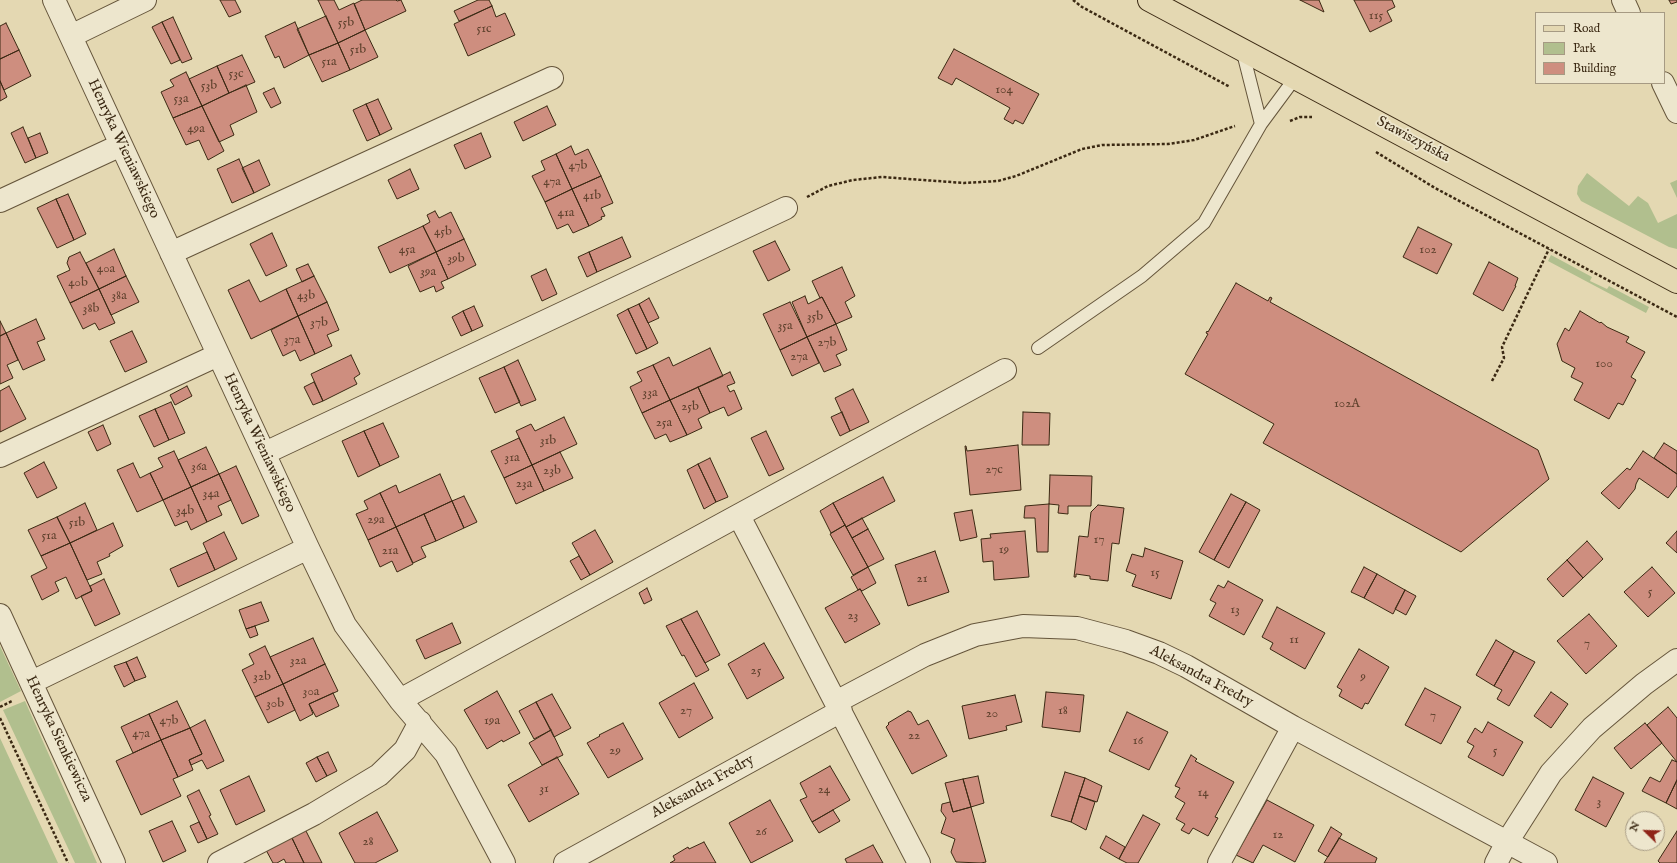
<!DOCTYPE html>
<html>
<head>
<meta charset="utf-8">
<style>
  body { margin:0 }
  #map { position:relative; width:1677px; height:863px; overflow:hidden; background:#e4d8b2; font-family:"IM FELL English",serif }
  canvas { display:block }
  .legend { position:absolute; left:1535px; top:12px; width:130px; height:72px; box-sizing:border-box; background:#ede6cd; border:1px solid #a69a83; margin:0; padding:5px 7px; list-style:none; font-size:12px; color:#3b2913 }
  .legend li { display:flex; align-items:center; gap:8px; height:20px }
  .legend b { width:20px; border:1px solid #a69a83 }
  .north { position:absolute; left:1625px; top:811px; width:40px; height:40px; box-sizing:border-box; background:#ede6cd; border:1px solid #a69a83; border-radius:50%; rotate:293deg; font-size:11px; font-weight:700; line-height:16px; text-align:center; color:#3b2913 }
  .north::after { content:''; display:block; margin:auto; width:14px; height:18px; background:#8f2418; clip-path:polygon(50% 0,100% 100%,50% 72%,0 100%) }
</style>
</head>
<body>
<div id="map">
<canvas width="1677" height="863"></canvas>
<ul class="legend">
<li><b style="height:5px;background:#e4d8b2"></b>Road</li>
<li><b style="height:11px;background:#b1bf8e"></b>Park</li>
<li><b style="height:11px;background:#ce8e7f"></b>Building</li>
</ul>
<div class="north">N</div>
</div>
<script>
const context = document.querySelector('canvas').getContext('2d');
context.lineJoin = 'round';
function fillPath(path, color) {
  context.fillStyle = color;
  context.fill(path, 'evenodd');
}
function toPath(rows) {
  const path = new Path2D();
  for (const r of rows) {
    path.moveTo(r[0], r[1]);
    for (let i = 2; i < r.length; i += 2) path.lineTo(r[i], r[i + 1]);
  }
  return path;
}
function trace(path, color, width, dash) {
  context.strokeStyle = color;
  context.lineWidth = width;
  context.lineCap = dash ? 'butt' : 'round';
  context.setLineDash(dash || []);
  context.stroke(path);
}
function write(font, color, halo, rows, align = 'center') {
  context.font = font + ' "IM FELL English",serif';
  context.lineWidth = 3.5;
  context.setLineDash([]);
  context.textBaseline = 'middle';
  context.strokeStyle = halo;
  context.fillStyle = color;
  for (const [text, x, y, turn = 0] of rows) {
    context.save();
    context.translate(x, y);
    context.rotate((+turn || 0) * Math.PI / 180);
    context.textAlign = isNaN(turn) ? turn : align;
    if (halo) context.strokeText(text, 0, 0);
    context.fillText(text, 0, 0);
    context.restore();
  }
}
fillPath(toPath([
  [1587,173,1629,206,1638,196,1648,203,1658,223,1677,214,1677,249,1669,247,1581,201,1577,194,1578,186],
  [1677,180,1677,198,1670,183],
  [1551,255,1592,277,1590,281,1607,289,1609,286,1649,307,1646,313,1548,261],
  [0,646,21,691,0,702],
  [25,701,97,863,75,863,3,710],
  [0,738,58,863,0,863]
]), '#b1bf8e');
const building = toPath([
  [220,0,235,0,241,12,229,17,220,0],
  [318,0,334,0,339,10,354,3,365,30,338,43,318,0],
  [362,0,396,0,397,1,401,0,406,11,365,30,354,4,362,0],
  [478,0,489,0,492,6,459,21,454,11,478,0],
  [1300,0,1319,0,1324,12,1300,0],
  [1354,0,1392,0,1395,7,1387,11,1392,21,1370,32,1354,0],
  [1669,0,1677,0,1677,2,1671,4,1669,0],
  [492,6,496,17,505,13,515,35,468,56,454,24,492,6],
  [326,16,338,43,309,55,297,29,326,16],
  [173,17,192,59,182,63,162,22,173,17],
  [162,22,180,60,171,64,152,27,162,22],
  [295,22,309,55,284,68,279,56,275,58,265,36,295,22],
  [6,23,19,50,0,59,0,26,6,23],
  [365,30,378,57,350,70,338,43,365,30],
  [338,43,350,70,322,82,309,55,338,43],
  [954,49,1039,94,1023,124,1015,120,1013,124,1004,119,1010,108,956,78,952,85,938,78,954,49],
  [19,50,31,76,4,90,0,81,0,59,19,50],
  [242,55,255,82,229,93,217,66,242,55],
  [217,66,229,93,202,106,189,79,217,66],
  [186,72,202,106,173,118,161,92,174,86,170,80,186,72],
  [0,81,7,97,0,101,0,81],
  [246,85,257,112,230,125,234,135,219,142,202,106,246,85],
  [274,88,281,103,271,108,263,93,274,88],
  [378,99,392,129,380,135,366,104,378,99],
  [366,104,380,135,367,141,353,110,366,104],
  [202,106,224,151,208,160,199,140,186,145,173,118,202,106],
  [547,106,556,125,523,141,514,122,547,106],
  [23,127,36,158,25,163,11,133,23,127],
  [40,133,48,153,36,158,28,138,40,133],
  [481,133,491,157,465,169,454,145,481,133],
  [571,146,575,155,588,149,601,176,572,189,556,154,571,146],
  [556,154,572,189,545,202,532,176,545,170,541,161,556,154],
  [239,159,254,193,232,203,217,169,239,159],
  [259,160,270,185,254,193,242,168,259,160],
  [410,169,419,189,397,199,388,180,410,169],
  [601,176,613,203,601,208,605,216,601,217,602,219,589,226,572,189,601,176],
  [572,189,589,226,573,233,568,224,557,229,545,202,572,189],
  [68,194,86,234,74,240,56,199,68,194],
  [56,199,74,240,57,248,37,208,56,199],
  [435,211,439,218,451,212,464,239,436,252,423,226,430,222,427,215,435,211],
  [423,226,436,252,390,273,378,247,423,226],
  [1418,227,1452,244,1437,274,1403,257,1418,227],
  [272,233,287,266,266,276,250,244,272,233],
  [622,237,631,257,597,272,589,252,622,237],
  [464,239,476,265,448,279,436,252,464,239],
  [775,241,790,270,768,281,753,251,775,241],
  [114,249,126,276,99,289,86,263,114,249],
  [80,252,99,289,70,303,57,276,70,270,67,263,69,257,80,252],
  [436,252,448,279,441,282,444,288,436,292,434,286,420,292,408,266,436,252],
  [589,252,597,272,587,277,578,257,589,252],
  [1489,262,1518,278,1515,286,1516,286,1503,311,1473,294,1489,262],
  [308,264,314,276,302,282,296,269,308,264],
  [842,267,855,296,845,302,852,317,836,324,822,297,820,298,812,281,842,267],
  [546,269,557,294,542,301,531,276,546,269],
  [126,276,139,302,111,315,99,289,126,276],
  [314,276,327,302,298,316,286,289,314,276],
  [249,280,260,302,286,289,298,316,251,339,228,290,249,280],
  [1236,283,1268,301,1270,297,1272,298,1270,302,1538,450,1549,479,1461,552,1263,443,1274,424,1185,374,1208,334,1206,333,1207,331,1208,332,1236,283],
  [99,289,115,323,99,330,95,323,83,329,70,303,99,289],
  [805,296,808,304,822,297,836,324,807,337,792,302,805,296],
  [649,298,659,318,648,323,639,304,649,298],
  [327,302,339,330,327,335,332,346,315,354,298,316,327,302],
  [790,302,807,337,780,350,763,314,790,302],
  [639,304,658,343,647,349,628,309,639,304],
  [474,306,483,326,472,331,463,311,474,306],
  [628,309,647,349,636,354,617,315,628,309],
  [463,311,472,331,461,336,452,317,463,311],
  [1580,311,1600,323,1601,322,1607,327,1629,337,1626,342,1645,352,1631,377,1636,380,1623,405,1618,403,1609,419,1574,400,1583,383,1571,377,1575,368,1562,361,1557,344,1565,328,1569,331,1580,311],
  [298,316,315,354,300,361,295,350,283,356,271,330,298,316],
  [36,319,45,339,37,342,45,360,23,370,6,333,36,319],
  [0,321,6,333,0,336,0,321],
  [836,324,847,350,836,355,841,365,824,372,807,337,836,324],
  [132,331,147,362,125,372,110,341,132,331],
  [6,333,18,360,7,365,13,378,0,384,0,336,6,333],
  [807,337,819,363,792,376,780,350,807,337],
  [710,348,723,376,670,400,653,365,669,357,673,366,710,348],
  [351,355,360,374,354,378,357,384,323,401,311,374,351,355],
  [518,360,536,400,521,406,504,367,518,360],
  [653,365,670,400,642,413,630,387,642,381,637,372,653,365],
  [504,367,520,402,495,413,479,378,504,367],
  [730,372,735,383,727,386,730,392,734,390,742,409,728,416,724,407,710,413,698,387,730,372],
  [314,382,323,401,313,405,304,387,314,382],
  [9,386,26,419,0,432,0,391,9,386],
  [187,386,192,396,175,405,170,395,187,386],
  [698,387,710,413,698,419,702,428,687,435,670,400,698,387],
  [853,389,869,422,850,431,835,398,853,389],
  [670,400,687,435,670,442,666,434,655,439,642,413,670,400],
  [171,402,185,433,169,440,155,409,171,402],
  [155,409,169,440,154,447,139,416,155,409],
  [842,412,850,431,840,436,831,417,842,412],
  [1023,412,1050,413,1049,445,1022,445,1023,412],
  [564,417,577,444,532,465,516,431,531,424,535,431,564,417],
  [383,423,399,457,380,466,364,431,383,423],
  [103,425,111,444,97,451,88,432,103,425],
  [364,431,380,466,358,477,342,441,364,431],
  [766,431,784,469,769,476,751,438,766,431],
  [519,438,532,465,504,478,491,451,519,438],
  [1664,443,1677,451,1677,474,1654,458,1664,443],
  [1018,445,1021,490,970,495,965,446,966,446,967,451,1018,445],
  [206,447,219,474,191,487,178,460,206,447],
  [174,451,191,487,163,500,150,473,163,467,158,458,174,451],
  [1643,451,1677,474,1677,486,1668,498,1639,478,1636,484,1635,489,1619,509,1601,493,1627,468,1630,470,1643,451],
  [560,452,573,478,544,491,532,465,560,452],
  [710,458,728,497,716,502,698,464,710,458],
  [44,462,57,488,37,498,24,473,44,462],
  [133,463,140,478,150,473,163,500,137,512,117,470,133,463],
  [698,464,716,502,704,509,687,470,698,464],
  [532,465,544,491,516,504,504,478,532,465],
  [236,466,259,516,242,524,219,474,236,466],
  [219,474,231,500,218,506,222,515,207,522,191,487,219,474],
  [440,474,452,501,396,527,380,493,396,485,399,493,440,474],
  [1050,475,1092,476,1091,506,1068,506,1068,514,1058,513,1059,505,1049,504,1050,475],
  [883,477,895,501,846,527,833,503,883,477],
  [191,487,207,522,191,530,187,521,175,526,163,500,191,487],
  [380,493,396,527,368,540,356,514,368,509,364,501,380,493],
  [1231,494,1246,502,1214,560,1199,552,1231,494],
  [464,496,477,522,464,528,452,501,464,496],
  [452,501,464,528,436,541,424,514,452,501],
  [1246,502,1260,510,1229,568,1214,560,1246,502],
  [85,503,97,530,70,543,57,517,85,503],
  [833,503,845,525,831,533,820,511,833,503],
  [1049,504,1048,552,1037,552,1035,518,1024,518,1025,506,1049,504],
  [1098,505,1124,508,1119,544,1112,543,1108,581,1090,579,1090,576,1076,574,1076,577,1074,577,1079,536,1088,537,1091,512,1098,505],
  [972,510,977,537,960,541,954,513,972,510],
  [424,514,436,541,421,547,426,557,413,563,396,527,424,514],
  [57,517,70,543,41,556,28,530,57,517],
  [862,518,868,529,852,538,846,527,862,518],
  [113,523,123,546,109,554,110,556,97,562,102,574,87,580,70,543,113,523],
  [845,525,868,567,853,575,830,534,845,525],
  [396,527,413,564,397,572,392,561,380,567,368,540,396,527],
  [868,529,884,559,868,567,852,538,868,529],
  [595,530,613,562,590,575,572,543,595,530],
  [1025,531,1029,577,994,580,993,561,983,562,981,539,991,538,990,534,1025,531],
  [1677,531,1677,553,1666,543,1677,531],
  [224,532,237,559,215,570,203,543,224,532],
  [1587,541,1603,559,1583,578,1567,560,1587,541],
  [70,543,92,591,76,599,66,577,55,582,59,591,42,600,31,576,47,568,41,556,70,543],
  [1145,548,1183,561,1171,599,1132,586,1136,575,1126,571,1132,554,1143,557,1145,548],
  [935,551,949,592,908,606,895,565,935,551],
  [207,552,215,570,178,587,170,569,207,552],
  [579,556,590,575,581,580,570,561,579,556],
  [1567,560,1583,578,1563,597,1547,579,1567,560],
  [868,567,876,583,862,591,860,589,858,590,851,577,868,567],
  [1364,567,1377,574,1364,598,1351,592,1364,567],
  [1652,567,1675,593,1648,617,1624,592,1652,567],
  [1377,574,1405,590,1393,614,1364,598,1377,574],
  [104,579,120,614,95,626,81,596,92,591,90,586,104,579],
  [1228,581,1263,600,1244,635,1209,616,1216,603,1210,600,1218,585,1224,588,1228,581],
  [647,588,652,600,644,604,639,593,647,588],
  [860,589,880,624,845,643,825,608,860,589],
  [1405,590,1416,596,1406,615,1395,609,1405,590],
  [261,602,269,621,246,629,239,610,261,602],
  [1277,607,1325,633,1305,669,1270,649,1273,643,1262,637,1277,607],
  [697,611,720,655,705,663,681,619,697,611],
  [1589,614,1617,646,1586,674,1557,641,1589,614],
  [681,619,709,670,696,677,684,655,682,656,666,626,681,619],
  [452,623,461,643,425,659,416,640,452,623],
  [255,626,258,635,250,638,246,629,255,626],
  [313,638,325,664,283,684,270,657,313,638],
  [1496,640,1514,651,1494,686,1476,675,1496,640],
  [764,643,784,678,747,699,728,664,764,643],
  [265,646,283,684,255,697,242,670,254,664,249,654,265,646],
  [1359,649,1389,667,1368,704,1365,703,1362,709,1339,696,1342,690,1337,687,1359,649],
  [1514,651,1535,662,1509,706,1497,699,1502,690,1494,686,1514,651],
  [137,657,146,677,135,681,126,662,137,657],
  [126,662,135,681,124,687,114,666,126,662],
  [325,664,338,691,309,704,313,714,300,721,283,684,325,664],
  [694,683,713,718,679,738,659,703,694,683],
  [283,684,295,710,268,723,255,697,283,684],
  [1425,688,1461,707,1441,744,1405,725,1425,688],
  [497,691,520,733,503,742,502,740,487,749,464,710,497,691],
  [1046,692,1084,695,1080,732,1042,727,1046,692],
  [1551,692,1568,704,1551,728,1534,716,1551,692],
  [333,693,339,706,316,717,309,704,333,693],
  [552,694,571,728,554,737,536,702,552,694],
  [1015,695,1022,722,1006,726,1007,730,969,739,962,706,1015,695],
  [177,701,190,728,161,740,149,714,177,701],
  [536,702,551,730,534,739,519,711,536,702],
  [1668,707,1677,718,1677,762,1647,725,1668,707],
  [908,711,911,712,918,725,928,720,947,756,912,774,886,727,889,724,888,723,908,711],
  [1127,712,1168,732,1149,770,1109,751,1127,712],
  [149,714,161,740,133,753,121,727,149,714],
  [205,720,224,761,207,769,202,760,191,765,189,760,202,754,190,728,205,720],
  [1488,722,1523,742,1503,776,1468,757,1474,746,1467,742,1475,728,1482,733,1488,722],
  [623,723,643,759,608,778,587,743,600,736,599,735,623,723],
  [1645,723,1662,743,1631,769,1614,748,1645,723],
  [190,728,202,754,189,760,193,770,178,777,161,740,190,728],
  [551,730,563,755,542,765,529,743,551,730],
  [161,740,178,777,173,779,181,796,141,815,116,761,161,740],
  [328,752,337,771,327,776,317,757,328,752],
  [1191,755,1197,759,1195,761,1234,782,1215,817,1218,818,1208,836,1193,828,1189,834,1181,830,1185,824,1176,819,1185,803,1175,797,1180,788,1175,786,1191,755],
  [317,757,327,776,316,782,306,763,317,757],
  [557,757,579,794,529,822,508,785,557,757],
  [1672,760,1677,762,1677,780,1666,803,1642,791,1650,777,1660,782,1672,760],
  [830,766,850,800,812,822,800,800,807,797,800,783,830,766],
  [1065,772,1085,778,1071,822,1051,816,1065,772],
  [249,776,265,811,236,825,220,790,249,776],
  [978,776,984,803,971,807,963,779,978,776],
  [1593,777,1624,793,1606,827,1575,810,1593,777],
  [1085,778,1102,786,1097,802,1079,796,1085,778],
  [963,779,971,807,953,812,945,783,963,779],
  [1677,780,1677,809,1666,803,1677,780],
  [199,790,211,815,209,816,218,834,207,839,187,796,199,790],
  [1079,796,1095,802,1086,830,1071,822,1079,796],
  [770,800,793,841,751,863,729,823,770,800],
  [1267,800,1314,825,1295,862,1263,845,1253,863,1236,855,1267,800],
  [950,802,953,812,971,807,986,862,981,863,956,862,951,852,955,839,941,833,946,818,941,811,942,804,950,802],
  [833,810,840,821,819,833,812,822,833,810],
  [377,812,398,851,375,863,355,863,339,833,377,812],
  [1143,815,1160,824,1138,863,1127,863,1119,859,1143,815],
  [172,821,186,851,163,862,149,831,172,821],
  [199,822,207,839,198,843,190,826,199,822],
  [1331,827,1342,834,1328,857,1318,851,1331,827],
  [305,829,322,863,304,863,291,836,305,829],
  [1677,831,1677,863,1660,863,1658,861,1677,831],
  [291,836,304,863,286,863,284,859,277,863,273,863,266,850,291,836],
  [1106,836,1125,847,1119,859,1100,848,1106,836],
  [1339,838,1377,858,1375,863,1324,863,1339,838],
  [704,842,716,863,670,863,675,860,673,856,688,847,689,849,704,842],
  [873,845,883,863,847,863,845,859,873,845]
]);
fillPath(building, '#ce8e7f');
trace(building, '#3b2913', 1);
const service = toPath([
  [1242,49,1261,124],
  [1038,348,1142,276,1204,223,1261,124,1295,78]
]);
const minor = toPath([
  [54,0,308,548,345,625,400,700,446,754,504,863],
  [71,36,145,0],
  [0,201,121,145],
  [171,253,552,78],
  [265,453,786,208],
  [0,456,218,355],
  [739,516,919,863],
  [0,615,114,863],
  [32,682,308,548],
  [400,700,1005,370],
  [836,702,925,655,975,635,1023,626,1077,628,1126,641,1159,653,1186,666,1293,727,1546,863],
  [219,863,314,814,379,775,405,750,420,722],
  [565,863,841,711],
  [1219,863,1293,727],
  [1496,863,1507,842,1551,773,1592,728,1644,684,1677,660]
]);
const tertiary = toPath([
  [1623,0,1629,13],
  [1663,83,1677,112]
]);
const primary = toPath([
  [1149,0,1677,282]
]);
trace(service, '#65553b', 14);
trace(minor, '#65553b', 24);
trace(tertiary, '#65553b', 24);
trace(primary, '#3b2913', 24);
trace(toPath([
  [1073,0,1082,7,1230,87],
  [1290,121,1300,117,1312,117],
  [1376,152,1435,188,1677,317],
  [807,197,828,186,853,180,882,177,964,183,998,181,1016,176,1082,149,1102,145,1168,144,1194,140,1235,126],
  [1492,381,1504,358,1502,347,1549,249],
  [0,707,12,701],
  [0,718,68,863]
]), '#3b2913', 2.5, [3, 2]);
trace(service, '#ede6cd', 12);
trace(minor, '#ede6cd', 22);
trace(tertiary, '#ede6cd', 22);
trace(primary, '#e4d8b2', 22);
write('13px', '#60422e', null, [
  ["115",1376,16],
  ["55b",346,23],
  ["51c",484,29],
  ["51b",358,50],
  ["51a",329,62],
  ["53c",236,74],
  ["53b",209,86],
  ["104",1004,90],
  ["53a",181,99],
  ["49a",196,129],
  ["47b",578,166],
  ["47a",552,182],
  ["41b",592,196],
  ["41a",566,213],
  ["45b",443,232],
  ["45a",407,250],
  ["102",1428,250],
  ["39b",456,259],
  ["40a",106,269],
  ["39a",428,272],
  ["40b",78,283],
  ["38a",119,296],
  ["43b",306,296],
  ["38b",91,309],
  ["35b",815,317],
  ["37b",319,323],
  ["35a",785,326],
  ["37a",292,340],
  ["27b",827,343],
  ["27a",799,357],
  ["100",1604,364],
  ["33a",650,393],
  ["102A",1347,404],
  ["25b",690,407],
  ["25a",664,423],
  ["31b",548,441],
  ["31a",512,458],
  ["36a",199,467],
  ["27c",994,470],
  ["23b",552,471],
  ["23a",524,484],
  ["34a",211,494],
  ["34b",185,511],
  ["29a",376,520],
  ["51b",77,523],
  ["51a",49,536],
  ["17",1099,540],
  ["19",1004,550],
  ["21a",390,551],
  ["15",1155,573],
  ["21",922,579],
  ["5",1650,592],
  ["13",1235,610],
  ["23",853,616],
  ["11",1294,640],
  ["7",1587,644],
  ["32a",298,661],
  ["25",756,671],
  ["32b",262,677],
  ["9",1363,677],
  ["30a",311,692],
  ["30b",275,704],
  ["27",686,711],
  ["18",1063,711],
  ["20",992,714],
  ["7",1433,716],
  ["47b",169,721],
  ["19a",492,721],
  ["47a",141,734],
  ["22",914,736],
  ["16",1138,741],
  ["29",615,751],
  ["5",1495,751],
  ["31",544,789],
  ["24",824,790],
  ["14",1203,793],
  ["3",1599,802],
  ["26",761,832],
  ["12",1278,835],
  ["28",368,842]
]);
write('15px', '#3b2913', '#ede6cd', [
  ["Stawiszyńska",1413,140,28],
  ["Henryka Wieniawskiego",123,149,65],
  ["Henryka Wieniawskiego",259,443,65],
  ["Aleksandra Fredry",1201,677,28],
  ["Henryka Sienkiewicza",58,739,65],
  ["Aleksandra Fredry",703,787,-29]
]);
</script>
</body>
</html>
